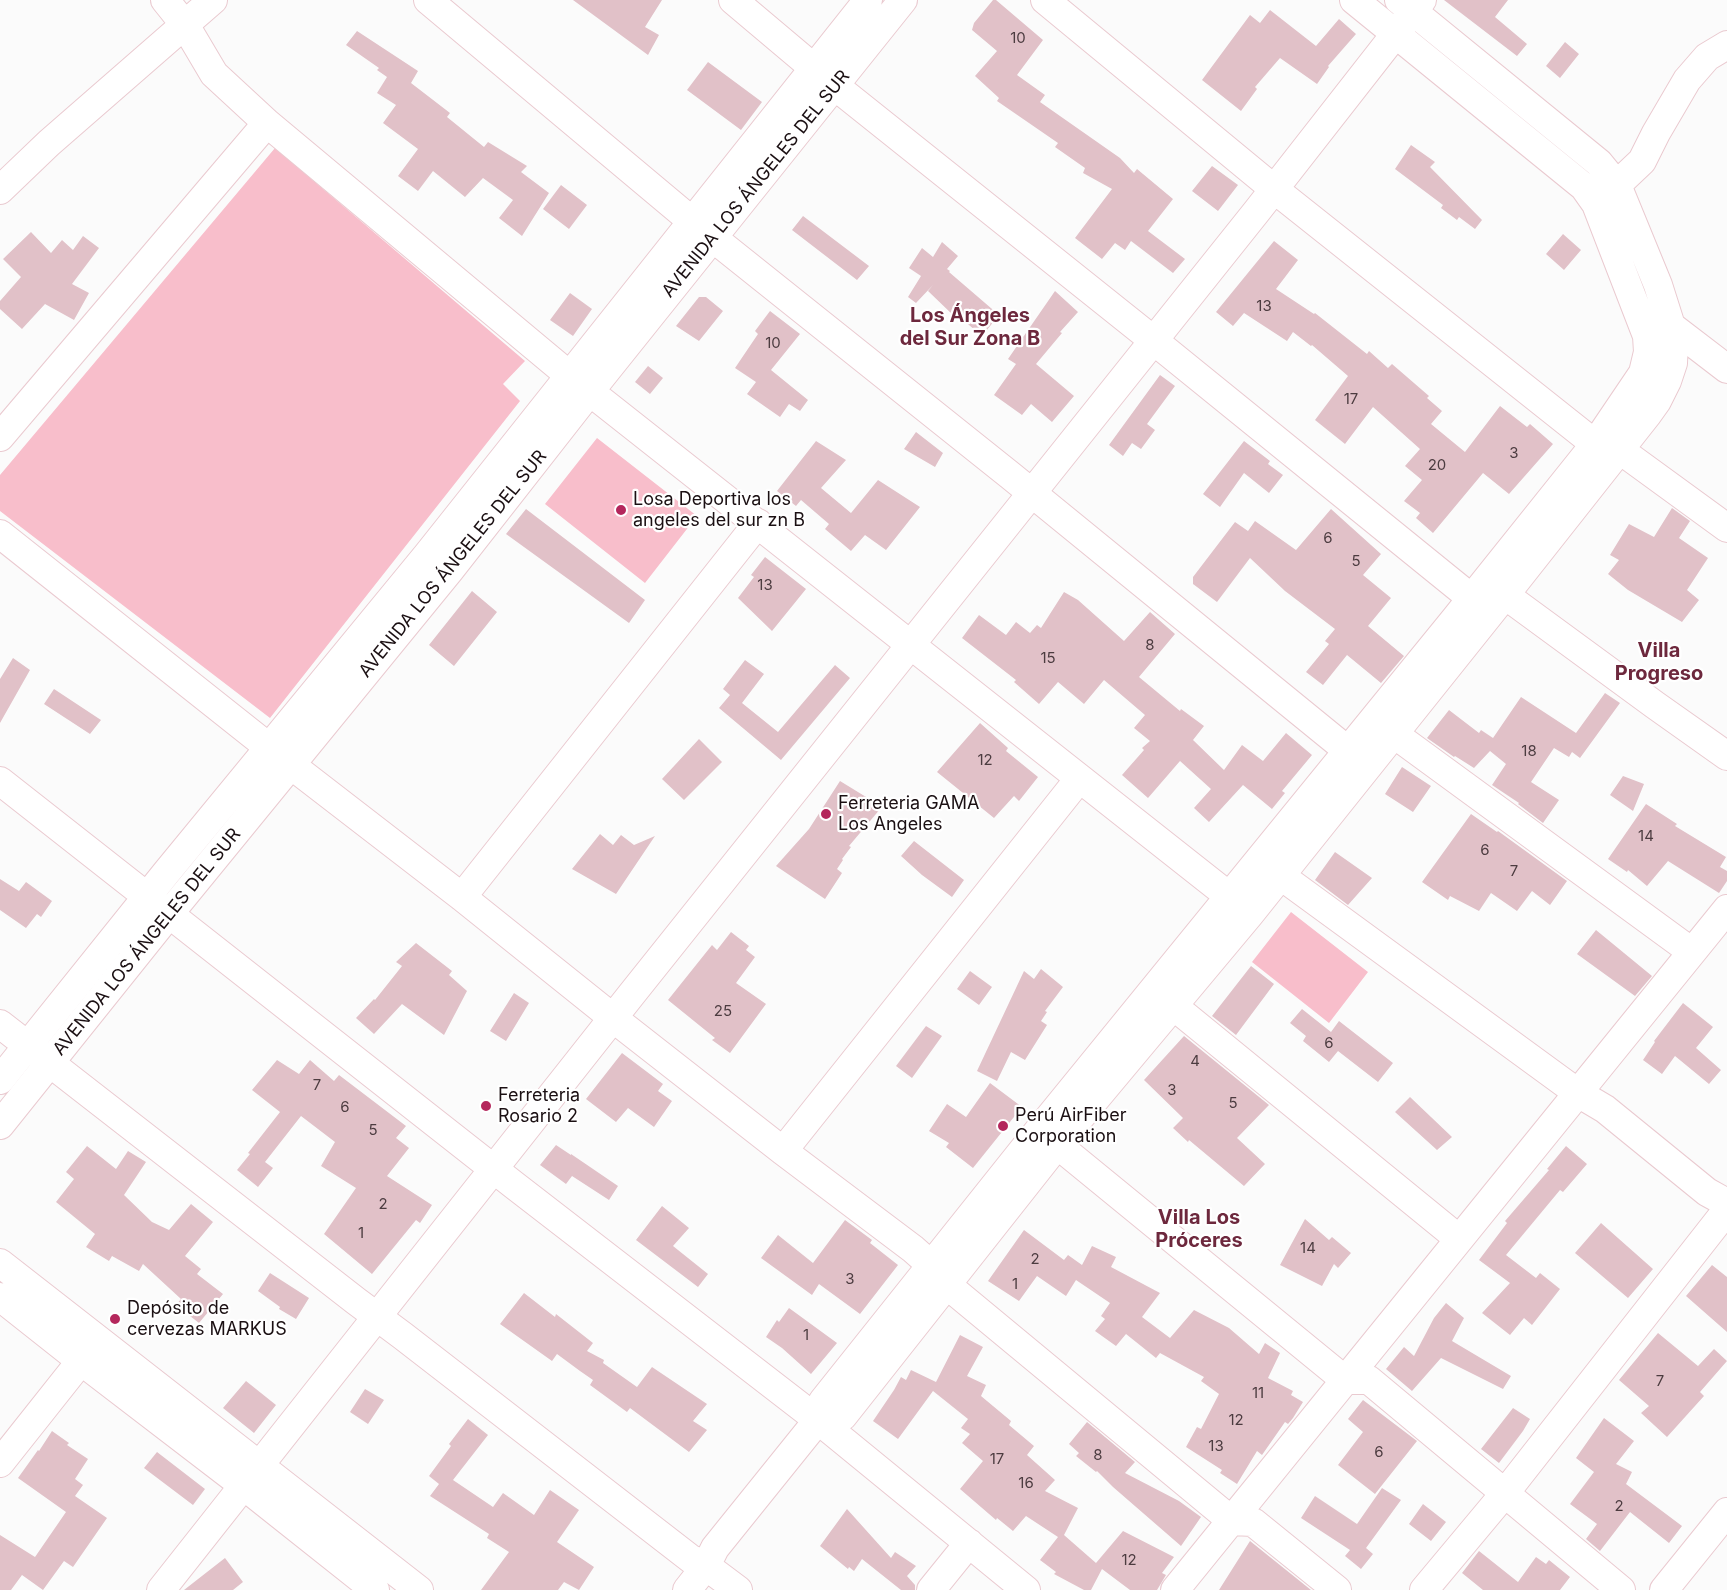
<!DOCTYPE html>
<html>
<head>
<meta charset="utf-8">
<style>
  body { margin:0 }
  canvas { display:block; background:#fbfbfb }
</style>
</head>
<body>
<canvas width="1727" height="1590"></canvas>
<script>
const context = document.querySelector('canvas').getContext('2d');
context.lineJoin = 'round';
function fillPath(path, color) {
  context.fillStyle = color;
  context.fill(path, 'evenodd');
}
function toPath(rows) {
  const path = new Path2D();
  for (const r of rows) {
    path.moveTo(r[0], r[1]);
    for (let i = 2; i < r.length; i += 2) path.lineTo(r[i], r[i + 1]);
  }
  return path;
}
function trace(path, color, width, dash) {
  context.strokeStyle = color;
  context.lineWidth = width;
  context.lineCap = dash ? 'butt' : 'round';
  context.setLineDash(dash || []);
  context.stroke(path);
}
function write(font, color, halo, rows, align = 'center') {
  context.font = font + ' Inter,sans-serif';
  context.lineWidth = 4.5;
  context.setLineDash([]);
  context.textBaseline = 'middle';
  context.strokeStyle = halo;
  context.fillStyle = color;
  for (const [text, x, y, turn = 0] of rows) {
    context.save();
    context.translate(x, y);
    context.rotate((+turn || 0) * Math.PI / 180);
    context.textAlign = isNaN(turn) ? turn : align;
    if (halo) context.strokeText(text, 0, 0);
    context.fillText(text, 0, 0);
    context.restore();
  }
}
fillPath(toPath([
  [275,148,525,361,503,384,520,401,270,718,0,511,0,475],
  [597,438,697,516,645,583,545,504],
  [1291,912,1368,972,1329,1023,1252,962]
]), '#f8becb');
fillPath(toPath([
  [573,0,662,0,645,27,659,35,648,55],
  [993,0,996,0,1043,40,1017,75,1045,95,1040,102,1120,158,1134,173,1137,169,1173,199,1148,231,1185,259,1173,273,1131,241,1125,250,1115,243,1102,259,1075,238,1112,189,1083,173,1085,168,1055,147,1058,143,997,101,999,98,975,76,997,51,972,30,974,23],
  [1444,0,1508,0,1495,17,1527,44,1517,56],
  [1270,10,1316,46,1339,19,1356,34,1328,66,1329,67,1317,84,1280,58,1255,87,1257,89,1241,111,1202,80,1250,15,1260,23],
  [357,31,418,71,411,83,450,113,447,117,484,147,488,142,527,166,521,172,549,193,522,236,499,218,513,200,483,178,465,197,433,171,418,191,398,176,418,149,383,123,396,105,377,93,387,77,377,70,379,68,346,45],
  [1565,42,1579,54,1560,78,1546,66],
  [708,62,762,102,741,130,687,90],
  [1411,145,1435,162,1430,167,1482,220,1475,229,1459,217,1457,220,1441,208,1443,205,1395,169],
  [1212,166,1238,185,1218,211,1192,191],
  [561,185,587,205,569,229,543,209],
  [803,216,869,266,857,280,792,230],
  [31,232,51,253,62,240,73,250,83,236,99,248,72,284,89,293,74,320,45,304,22,329,0,309,0,301,21,277,3,259],
  [1563,234,1581,250,1564,270,1546,254],
  [1274,241,1298,260,1276,289,1314,314,1315,313,1367,354,1369,351,1388,368,1392,364,1429,396,1427,398,1442,411,1431,424,1465,452,1500,406,1527,427,1530,424,1553,444,1509,494,1483,473,1433,533,1416,518,1420,513,1404,501,1422,480,1405,466,1420,449,1373,407,1345,444,1315,420,1348,376,1312,345,1311,346,1293,332,1287,341,1244,313,1233,326,1216,312],
  [942,242,958,256,947,269,950,271,949,272,999,315,982,336,956,314,954,316,928,291,933,285,916,303,908,297,921,276,909,268,922,248,933,257],
  [1055,291,1078,312,1060,332,1062,333,1036,364,1074,396,1052,422,1031,404,1022,415,994,395,1016,364,1008,359],
  [570,293,592,309,573,336,550,320],
  [699,297,706,297,723,311,699,341,676,326],
  [770,311,800,334,771,370,808,400,800,411,789,404,780,417,747,394,756,382,735,368,758,334,755,331],
  [648,366,663,378,650,394,635,382],
  [1160,375,1175,386,1147,424,1155,430,1141,449,1132,443,1123,456,1109,445],
  [916,432,943,453,935,467,904,449],
  [816,441,846,460,821,488,851,513,878,480,920,507,886,550,865,535,851,551,825,529,829,524,801,500,796,506,777,491],
  [1244,441,1270,461,1268,464,1283,475,1269,493,1244,473,1220,507,1203,494],
  [1672,508,1690,521,1679,538,1708,558,1687,590,1699,600,1682,622,1628,590,1608,574,1619,560,1610,555,1629,524,1654,537],
  [526,509,645,600,629,623,506,534],
  [1331,509,1381,554,1363,575,1391,598,1368,626,1404,656,1381,683,1347,655,1323,685,1306,672,1329,644,1325,641,1335,629,1285,591,1250,558,1217,602,1193,584,1193,577,1235,522,1248,531,1255,521,1296,550],
  [765,557,806,589,772,631,738,598,754,577,751,575],
  [472,591,497,612,454,666,429,645],
  [1064,592,1078,600,1124,641,1150,612,1175,634,1139,677,1180,711,1181,709,1204,726,1193,740,1224,770,1242,745,1263,761,1286,733,1312,755,1282,791,1285,793,1272,809,1243,785,1209,822,1194,808,1211,789,1180,761,1148,798,1122,775,1144,750,1142,748,1150,741,1134,728,1145,715,1104,680,1084,704,1058,682,1039,704,1014,682,1016,680,962,638,979,615,1006,635,1016,622,1030,633,1037,625,1041,628],
  [13,658,30,670,0,723,0,679],
  [745,660,764,674,742,703,778,732,835,665,850,678,781,760,719,708,730,695,723,689],
  [54,689,101,720,90,734,44,704],
  [1605,693,1620,703,1580,758,1572,752,1569,757,1554,748,1531,782,1559,800,1543,823,1518,804,1519,803,1492,785,1506,764,1490,751,1474,768,1455,756,1454,757,1427,738,1449,710,1479,733,1481,730,1493,738,1521,697,1576,733],
  [980,723,1008,748,1006,751,1038,777,1019,801,1014,796,994,818,937,772],
  [699,739,722,762,684,800,662,779],
  [1402,767,1431,786,1413,812,1385,794],
  [1623,776,1644,784,1633,811,1610,795],
  [840,781,871,800,881,808,849,846,851,847,842,859,843,860,837,869,842,873,825,899,776,866,809,829],
  [1646,804,1677,824,1675,826,1726,857,1720,867,1727,871,1727,881,1719,893,1668,861,1647,886,1628,870,1627,872,1608,859],
  [1471,814,1497,832,1498,831,1567,881,1550,905,1532,891,1517,911,1491,893,1479,911,1450,896,1448,900,1422,882],
  [600,834,613,845,621,835,634,845,655,836,616,894,572,869],
  [914,841,964,880,952,897,922,875,901,856],
  [1335,852,1372,878,1348,905,1315,880],
  [0,879,19,891,26,882,52,901,41,917,37,914,26,928,0,910],
  [1596,930,1652,976,1635,996,1577,954],
  [731,932,749,946,746,950,755,957,736,983,766,1004,730,1053,712,1040,715,1038,668,1000,712,945,717,950],
  [416,943,452,971,449,975,467,991,444,1035,402,1004,374,1034,356,1018,374,999,375,1000,402,966,396,962],
  [1251,966,1274,984,1236,1035,1212,1016],
  [1041,969,1063,987,1045,1011,1047,1012,1041,1021,1047,1025,1025,1060,1011,1052,997,1081,977,1071,1024,971,1034,979],
  [970,971,992,987,979,1005,957,989],
  [514,993,529,1003,506,1041,490,1031],
  [1683,1003,1713,1027,1696,1048,1721,1070,1709,1084,1675,1056,1662,1074,1643,1060,1655,1042,1654,1041],
  [1302,1009,1331,1032,1339,1021,1393,1063,1378,1082,1338,1051,1329,1062,1303,1041,1306,1036,1290,1023],
  [926,1026,942,1036,912,1078,896,1066],
  [1184,1036,1269,1105,1237,1138,1265,1164,1244,1186,1189,1140,1188,1142,1173,1128,1183,1118,1144,1080],
  [622,1053,663,1084,658,1091,672,1101,654,1127,628,1108,616,1122,586,1099],
  [277,1060,299,1074,310,1060,334,1081,339,1075,406,1126,396,1138,409,1148,387,1176,432,1205,420,1223,416,1220,372,1274,324,1234,356,1188,321,1166,335,1142,301,1116,265,1162,273,1168,258,1187,237,1170,250,1154,248,1153,280,1112,252,1090],
  [990,1083,1022,1107,973,1168,946,1147,949,1143,929,1131,947,1104,966,1117],
  [1410,1097,1452,1137,1437,1150,1395,1112],
  [556,1145,571,1155,571,1154,618,1186,609,1200,572,1176,566,1184,540,1165],
  [87,1146,116,1169,128,1151,146,1162,124,1195,152,1222,169,1230,191,1204,213,1222,185,1256,201,1269,197,1274,223,1294,199,1323,176,1305,181,1299,143,1264,139,1271,112,1256,109,1261,86,1247,95,1234,56,1202,74,1179,66,1172],
  [1566,1146,1587,1164,1563,1192,1560,1190,1506,1255,1536,1278,1540,1273,1560,1289,1532,1325,1524,1318,1510,1335,1482,1313,1510,1283,1479,1260,1507,1223,1505,1221,1549,1170,1547,1169],
  [662,1206,689,1228,673,1246,708,1274,698,1287,636,1240],
  [1305,1219,1329,1240,1332,1237,1351,1253,1338,1268,1334,1264,1322,1286,1280,1265],
  [845,1220,872,1240,870,1243,898,1265,860,1314,819,1284,812,1295,761,1258,778,1235,813,1263],
  [1601,1223,1653,1269,1628,1298,1575,1253],
  [1024,1230,1064,1260,1068,1255,1082,1265,1092,1246,1116,1257,1111,1267,1160,1293,1142,1317,1170,1338,1194,1310,1229,1328,1259,1354,1265,1343,1280,1353,1268,1378,1293,1391,1291,1395,1303,1402,1293,1418,1288,1424,1285,1422,1262,1455,1257,1451,1237,1484,1220,1473,1222,1470,1186,1447,1197,1427,1201,1429,1219,1394,1201,1381,1204,1377,1160,1353,1156,1358,1126,1334,1116,1346,1095,1331,1105,1319,1101,1316,1110,1303,1076,1280,1066,1296,1037,1276,1019,1301,988,1281],
  [1712,1265,1727,1277,1727,1332,1686,1296],
  [270,1273,309,1298,296,1319,279,1309,280,1307,258,1291],
  [524,1293,555,1317,556,1314,593,1343,587,1351,604,1360,603,1363,637,1387,652,1367,707,1404,693,1421,707,1430,689,1452,630,1408,627,1412,590,1385,593,1380,580,1371,557,1354,552,1361,500,1324],
  [1446,1303,1464,1318,1452,1341,1511,1376,1503,1389,1441,1358,1412,1391,1386,1369,1404,1347,1414,1356,1434,1318],
  [789,1308,837,1343,811,1374,782,1348,766,1337,777,1320,779,1322],
  [1658,1333,1698,1366,1714,1349,1727,1361,1700,1392,1704,1396,1667,1437,1641,1413,1649,1406,1619,1380],
  [960,1335,983,1347,967,1376,986,1385,981,1396,1011,1421,1009,1425,1034,1446,1027,1455,1055,1480,1045,1491,1078,1508,1064,1535,1096,1563,1123,1531,1174,1557,1162,1573,1166,1575,1157,1590,1130,1590,1102,1569,1091,1590,1084,1590,1054,1574,1056,1572,1040,1560,1058,1537,1026,1516,1013,1531,997,1518,996,1520,960,1489,983,1461,962,1443,970,1434,961,1428,968,1419,933,1391,898,1439,873,1421,894,1390,901,1377,906,1380,911,1370,936,1382],
  [246,1381,276,1405,254,1433,223,1408],
  [365,1389,384,1400,368,1424,350,1412],
  [1363,1400,1417,1441,1375,1494,1338,1465,1363,1432,1348,1419],
  [1513,1408,1530,1419,1523,1431,1499,1463,1481,1449],
  [1604,1418,1634,1441,1616,1464,1632,1472,1626,1484,1682,1526,1669,1543,1630,1512,1600,1551,1586,1539,1597,1524,1570,1504,1594,1472,1576,1458],
  [468,1419,488,1435,453,1480,493,1507,503,1493,534,1515,550,1490,579,1510,557,1542,594,1567,579,1590,564,1582,558,1590,481,1590,509,1552,487,1538,489,1534,430,1496,439,1484,429,1476,451,1446,449,1444],
  [1087,1422,1135,1462,1125,1473,1179,1501,1201,1517,1181,1546,1113,1487,1097,1471,1096,1472,1076,1456,1079,1453,1069,1444],
  [52,1431,69,1443,67,1445,88,1459,75,1479,83,1485,75,1496,107,1518,73,1567,64,1561,43,1590,22,1575,11,1590,0,1590,0,1535,35,1557,66,1512,18,1478,38,1450,39,1451],
  [157,1452,205,1489,193,1505,144,1468],
  [1382,1488,1401,1500,1366,1548,1373,1554,1361,1569,1345,1556,1350,1550,1301,1518,1315,1496,1357,1524],
  [1423,1504,1446,1522,1431,1541,1409,1524],
  [847,1509,891,1558,895,1552,916,1566,907,1576,915,1585,915,1590,901,1590,862,1559,854,1571,849,1567,848,1569,820,1546],
  [1250,1541,1311,1590,1219,1590],
  [1479,1551,1518,1582,1536,1557,1546,1564,1549,1560,1570,1577,1560,1590,1483,1590,1462,1573],
  [225,1558,243,1582,233,1590,184,1590]
]), '#e1c1c8');
const minor = toPath([
  [165,0,185,25,214,74,267,123,570,376,1244,908],
  [428,0,693,222,1011,476,1363,763],
  [733,0,835,86,1153,340,1486,610],
  [1045,0,1274,189,1595,444,1620,450,1727,528],
  [0,190,49,143,213,0],
  [1604,197,1642,161,1656,133,1687,80,1707,57,1727,45],
  [1671,326,1727,369],
  [0,437,267,123],
  [0,534,291,765,462,897,613,1018,783,1151,913,1249,931,1265,947,1285,1232,1521,1253,1522,1337,1590],
  [1505,595,1655,705,1727,756],
  [1394,734,1692,952],
  [0,781,514,1185,818,1420,1026,1590],
  [1281,876,1578,1093,1605,1109,1707,1192,1727,1203],
  [462,897,758,523],
  [1160,995,1459,1239],
  [0,1024,356,1301,403,1336,691,1559,706,1566,738,1590],
  [0,1080,166,873,428,554,868,0],
  [0,1125,169,914,450,570,590,391,903,0],
  [1043,1133,1345,1380,1369,1380,1621,1590],
  [783,1151,1079,779],
  [0,1263,419,1590],
  [0,1297,81,1361,244,1486,375,1590],
  [818,1420,843,1416,1057,1145,1250,914,1505,595,1647,415,1657,401,1667,381,1673,363,1674,341,1671,326,1658,285,1617,185,1599,163,1399,0],
  [0,1463,92,1347],
  [161,1590,631,995,1257,211,1422,0],
  [687,1590,706,1566,715,1548,818,1420,823,1401,1039,1130,1455,619,1595,444,1643,373,1648,352,1647,336,1596,204,1584,187,1354,0],
  [931,1590,969,1543],
  [1175,1590,1727,909],
  [1424,1590,1505,1493,1727,1210],
  [1664,1590,1727,1512]
]);
trace(minor, '#eacad0', 30);
trace(minor, '#fff', 28);
for (const [x, y, r, color] of [
  [621,510,6,"#b4275c"],
  [826,814,6,"#b4275c"],
  [486,1106,6,"#b4275c"],
  [1003,1126,6,"#b4275c"],
  [115,1319,6,"#b4275c"]
]) {
  const dot = new Path2D();
  dot.arc(x, y, r, 0, 2 * Math.PI);
  context.fillStyle = color;
  context.fill(dot);
  trace(dot, '#fff', 2);
}
write('15px', '#4c3c40', null, [
  ["10",1018,38],
  ["13",1264,306],
  ["10",773,343],
  ["17",1351,399],
  ["3",1514,453],
  ["20",1437,465],
  ["6",1328,538],
  ["5",1356,561],
  ["13",765,585],
  ["8",1150,645],
  ["15",1048,658],
  ["18",1529,751],
  ["12",985,760],
  ["14",1646,836],
  ["6",1485,850],
  ["7",1514,871],
  ["25",723,1011],
  ["6",1329,1043],
  ["4",1195,1061],
  ["7",317,1085],
  ["3",1172,1090],
  ["5",1233,1103],
  ["6",345,1107],
  ["5",373,1130],
  ["2",383,1204],
  ["1",361,1233],
  ["14",1308,1248],
  ["2",1035,1259],
  ["3",850,1279],
  ["1",1015,1284],
  ["1",806,1335],
  ["7",1660,1381],
  ["11",1258,1393],
  ["12",1236,1420],
  ["13",1216,1446],
  ["6",1379,1452],
  ["8",1098,1455],
  ["17",997,1459],
  ["16",1026,1483],
  ["2",1619,1506],
  ["12",1129,1560]
]);
write('18px', '#1b1013', '#fff', [
  ["AVENIDA LOS ÁNGELES DEL SUR",756,184,-51],
  ["AVENIDA LOS ÁNGELES DEL SUR",453,564,-51],
  ["AVENIDA LOS ÁNGELES DEL SUR",147,942,-51]
]);
write('18px', '#1b1013', '#fff', [
  ["Losa Deportiva los",633,500],
  ["angeles del sur zn B",633,521],
  ["Ferreteria GAMA",838,804],
  ["Los Angeles",838,825],
  ["Ferreteria",498,1096],
  ["Rosario 2",498,1117],
  ["Perú AirFiber",1015,1116],
  ["Corporation",1015,1137],
  ["Depósito de",127,1309],
  ["cervezas MARKUS",127,1330]
], 'left');
write('bold 20px', '#6d283d', '#fff', [
  ["Los Ángeles",970,316],
  ["del Sur Zona B",970,339],
  ["Villa",1659,651],
  ["Progreso",1659,674],
  ["Villa Los",1199,1218],
  ["Próceres",1199,1241]
]);
</script>
</body>
</html>
